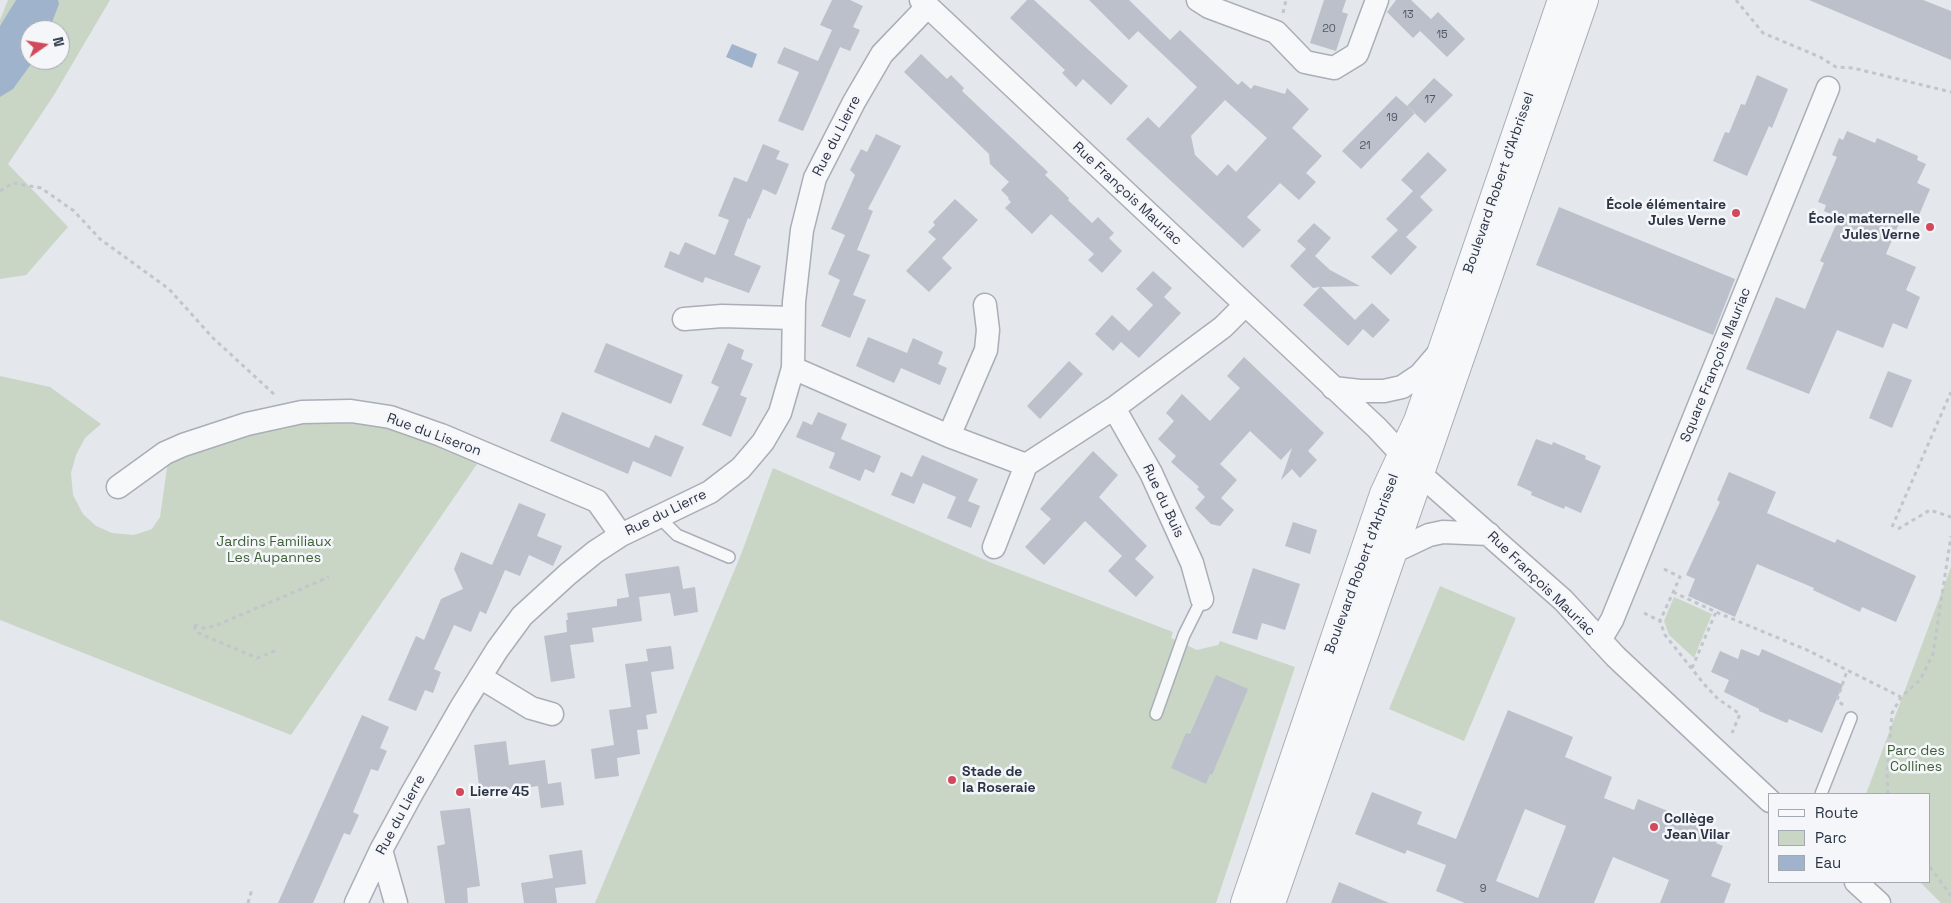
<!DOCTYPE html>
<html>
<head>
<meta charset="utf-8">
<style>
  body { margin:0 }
  #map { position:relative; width:1951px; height:903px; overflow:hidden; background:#e4e7ec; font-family:"Space Grotesk",sans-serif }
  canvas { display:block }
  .legend { position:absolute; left:1768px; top:793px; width:162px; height:90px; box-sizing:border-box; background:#f4f6f9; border:1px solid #a4a8b1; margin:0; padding:6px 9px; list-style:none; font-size:15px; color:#2b3445 }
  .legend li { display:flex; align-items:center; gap:10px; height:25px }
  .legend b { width:25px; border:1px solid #a4a8b1 }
  .north { position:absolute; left:20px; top:20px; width:50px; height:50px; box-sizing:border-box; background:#f4f6f9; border:1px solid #a4a8b1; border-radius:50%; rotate:77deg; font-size:14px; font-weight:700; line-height:20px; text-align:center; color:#2b3445 }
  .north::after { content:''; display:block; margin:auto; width:18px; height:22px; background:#d1495b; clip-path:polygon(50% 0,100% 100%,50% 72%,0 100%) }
</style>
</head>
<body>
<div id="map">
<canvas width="1951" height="903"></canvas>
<ul class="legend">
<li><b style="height:6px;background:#f7f8fa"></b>Route</li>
<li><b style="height:14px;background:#c9d6c5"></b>Parc</li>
<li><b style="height:14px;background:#9fb4cc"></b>Eau</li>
</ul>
<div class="north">N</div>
</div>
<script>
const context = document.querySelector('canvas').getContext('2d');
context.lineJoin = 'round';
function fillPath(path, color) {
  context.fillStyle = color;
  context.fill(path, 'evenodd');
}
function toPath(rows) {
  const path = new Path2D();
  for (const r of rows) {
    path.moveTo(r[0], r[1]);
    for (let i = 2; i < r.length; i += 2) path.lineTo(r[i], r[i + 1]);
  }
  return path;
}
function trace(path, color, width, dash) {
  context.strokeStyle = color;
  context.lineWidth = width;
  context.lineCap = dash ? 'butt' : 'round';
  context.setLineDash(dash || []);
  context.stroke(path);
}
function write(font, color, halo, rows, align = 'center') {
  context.font = font + ' "Space Grotesk",sans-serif';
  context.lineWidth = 5;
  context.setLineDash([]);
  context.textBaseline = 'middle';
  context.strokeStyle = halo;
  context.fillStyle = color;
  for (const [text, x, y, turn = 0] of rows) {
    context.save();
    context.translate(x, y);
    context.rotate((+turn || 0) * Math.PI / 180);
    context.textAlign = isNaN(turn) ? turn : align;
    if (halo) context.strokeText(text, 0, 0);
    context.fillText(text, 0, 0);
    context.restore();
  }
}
fillPath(toPath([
  [8,0,110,0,54,95,8,164,68,227,26,275,0,279,0,20],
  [30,30,60,30,60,60,30,60],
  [0,376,50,387,101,424,85,438,76,455,71,473,73,495,83,514,96,526,112,533,134,535,152,529,160,517,168,461,240,435,299,422,338,418,387,425,437,442,477,464,291,735,0,620],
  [773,468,992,563,1173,632,1171,638,1197,650,1218,645,1220,641,1295,667,1216,903,595,903,740,557],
  [1951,567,1951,903,1941,903,1920,882,1930,882,1930,794,1866,794],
  [1440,586,1516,618,1464,741,1389,709],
  [1674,597,1712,614,1694,658,1669,635,1664,621]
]), '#c9d6c5');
fillPath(toPath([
  [16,0,58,0,59,4,49,30,30,30,30,60,34,60,13,89,0,97,0,26],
  [732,44,757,54,752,68,726,57]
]), '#9fb4cc');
fillPath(toPath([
  [832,0,850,0,863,6,853,27,860,30,850,51,840,47,803,131,778,121,799,72,777,63,784,47,818,61,832,30,820,25],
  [1027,0,1034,0,1128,86,1111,105,1083,79,1076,87,1062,73,1065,70,1010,18],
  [1089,0,1129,0,1170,40,1180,30,1238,85,1242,81,1251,89,1254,85,1285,94,1287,88,1309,109,1292,128,1322,156,1306,173,1316,182,1299,200,1280,183,1247,217,1261,230,1243,248,1126,139,1148,117,1159,128,1197,87,1138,31,1129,40],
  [1225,100,1267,138,1236,172,1228,164,1217,176,1195,155,1191,136],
  [1324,0,1346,0,1342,12,1348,14,1336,51,1310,43],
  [1396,0,1411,0,1431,19,1438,12,1465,39,1447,57,1420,31,1413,38,1387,12],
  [1809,0,1923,0,1951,11,1951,60],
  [921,54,947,79,951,75,964,88,962,91,1048,172,1045,175,1069,198,1068,200,1092,223,1098,217,1114,233,1109,238,1122,251,1102,273,1088,260,1094,254,1051,214,1032,234,1005,208,1011,202,1008,199,1009,198,1001,190,1009,182,990,164,989,154,904,72],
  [1757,75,1788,89,1772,128,1769,126,1747,176,1713,161,1725,132,1729,133,1741,104,1745,105],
  [1434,78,1453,95,1425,123,1407,106],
  [1396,96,1415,113,1361,169,1342,151],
  [1847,131,1875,143,1877,138,1918,156,1917,160,1926,164,1917,183,1930,189,1917,220,1903,214,1886,254,1916,267,1906,290,1920,297,1907,329,1893,323,1883,348,1837,330,1809,394,1746,369,1776,297,1805,309,1824,263,1820,261,1839,218,1824,211,1826,205,1818,202,1837,157,1832,155,1839,138,1843,140],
  [876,134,901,146,868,209,873,211,857,250,870,255,853,295,866,300,850,338,821,326,840,280,828,274,845,235,831,229,855,175,850,170,861,149,867,152],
  [763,144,780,151,776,159,789,164,776,195,763,189,750,219,748,218,734,255,761,266,749,293,705,277,703,283,664,267,670,251,679,255,685,242,715,255,729,220,718,216,734,177,747,182],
  [1428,152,1447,170,1420,197,1433,210,1406,237,1417,247,1391,275,1371,257,1398,230,1386,219,1413,191,1401,180],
  [955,199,978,220,942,258,952,268,929,292,906,271,936,239,928,232,935,225,933,222],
  [1559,207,1735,279,1713,335,1536,265],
  [1314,223,1331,238,1315,256,1330,270,1360,286,1321,287,1355,320,1372,303,1390,320,1373,338,1363,329,1348,346,1303,305,1320,287,1313,288,1290,266,1306,249,1297,241],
  [1153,271,1172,288,1164,297,1181,313,1139,358,1121,342,1113,351,1095,334,1112,315,1129,331,1153,305,1136,289],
  [868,337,907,353,913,338,943,352,938,364,947,368,940,385,901,368,894,383,856,366],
  [606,343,683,375,671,404,594,372],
  [728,343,744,350,741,359,753,364,740,395,747,398,731,437,702,425,719,387,711,383],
  [1244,357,1324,433,1308,451,1317,460,1300,478,1292,469,1281,480,1292,448,1281,460,1250,431,1220,464,1237,480,1221,498,1234,510,1220,526,1211,524,1195,508,1205,497,1197,489,1199,487,1171,462,1176,456,1158,439,1174,421,1166,413,1182,394,1210,421,1240,388,1227,376],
  [1069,361,1083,374,1040,419,1027,406],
  [1888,371,1912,380,1892,428,1869,418],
  [562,412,649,448,655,435,684,447,671,477,633,461,628,474,550,441],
  [818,412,847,424,838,446,841,439,881,456,874,473,865,469,860,481,829,468,835,453,796,437,803,421,812,425],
  [1536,439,1552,445,1553,442,1586,456,1585,459,1601,466,1581,513,1565,506,1564,509,1531,495,1532,492,1517,485],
  [1093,451,1118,475,1099,497,1147,546,1135,559,1154,577,1136,597,1108,571,1122,556,1085,521,1044,565,1025,547,1051,519,1040,509],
  [922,455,978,479,968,501,980,506,971,528,947,518,956,497,940,490,923,483,914,504,891,495,901,472,912,477],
  [1729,472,1776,492,1767,513,1835,543,1837,539,1916,576,1896,622,1862,607,1860,612,1813,590,1814,588,1757,564,1735,617,1688,596,1695,579,1686,575,1720,502,1717,500],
  [519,503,546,514,537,536,562,546,553,566,529,555,520,576,505,570,486,614,480,611,471,632,454,625,434,669,441,672,433,693,425,690,416,711,388,700,416,636,424,640,441,599,463,589,454,569,461,552,492,565],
  [1293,522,1317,530,1310,554,1285,546],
  [679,566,683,589,695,587,698,612,674,616,670,593,639,597,642,621,592,628,594,642,570,645,575,678,551,682,544,636,567,632,566,620,568,620,567,613,617,606,617,599,629,597,625,574],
  [1253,568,1300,584,1285,630,1262,623,1257,640,1232,633],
  [671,646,674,669,651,672,657,713,646,715,648,729,637,730,640,754,617,758,619,776,595,779,591,749,614,745,609,710,631,707,625,664,648,661,646,649],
  [1741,649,1759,656,1762,649,1843,685,1822,733,1789,719,1787,723,1759,711,1759,709,1724,692,1729,680,1711,672,1720,651,1738,659],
  [1216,675,1248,689,1212,775,1210,774,1206,784,1171,768,1186,733,1190,734],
  [1508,710,1573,737,1565,757,1612,777,1604,798,1634,810,1638,799,1720,832,1716,843,1723,846,1711,876,1731,884,1724,903,1660,903,1669,880,1613,857,1594,903,1465,903,1436,891,1446,865,1407,850,1405,854,1355,834,1372,792,1422,812,1417,824,1456,839],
  [1525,809,1566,826,1538,898,1496,881],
  [362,715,389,727,380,748,387,751,378,771,371,769,353,812,359,815,350,835,344,833,313,903,278,903],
  [506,741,509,765,545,760,548,784,561,782,564,805,541,808,538,786,480,794,474,745],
  [470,808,480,886,467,888,468,903,445,903,437,846,445,844,440,811],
  [582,850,586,884,555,888,557,903,524,903,521,883,553,878,549,855],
  [1339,882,1389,903,1331,903]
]), '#bbc0ca');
const service = toPath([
  [659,517,677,535,729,557],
  [1156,714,1184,635,1202,599],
  [1821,794,1851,718]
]);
const minor = toPath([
  [921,0,1377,428,1420,474,1563,600,1616,657,1770,801],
  [1198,0,1209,7,1276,32,1305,62,1334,68,1357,54,1377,0],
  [684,319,722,316,793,318],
  [793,368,949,436,1026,465,1114,408,1223,327,1245,305],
  [1333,388,1360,391,1384,391,1402,387,1420,375,1438,354],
  [1114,408,1151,473,1192,563,1202,599],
  [949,436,986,350,988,330,985,305],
  [118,487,165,453,183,445,247,424,302,412,351,411,390,417,441,435,597,501,621,535],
  [994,547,1026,465],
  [1393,552,1429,535,1443,532,1489,534],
  [1600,640,1612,620,1828,88],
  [480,677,531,708,552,714],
  [381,850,396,903],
  [1856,882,1879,903],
  [356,903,381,850,412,793,462,706,497,650,522,616,568,574,595,552,621,535,710,492,741,468,763,442,780,413,793,368,794,302,802,230,815,178,854,102,882,54,928,6]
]);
const tertiary = toPath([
  [1245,903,1384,494,1418,421,1562,0],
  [1271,903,1584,0]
]);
trace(service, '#a9aeb7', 14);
trace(minor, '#a9aeb7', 25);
trace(tertiary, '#a9aeb7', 30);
trace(toPath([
  [1736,0,1763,33,1820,57,1836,67,1853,68,1951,92],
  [1283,13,1286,0],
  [0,191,13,183,41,188,74,211,100,239,169,289,213,338,276,396],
  [1892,527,1951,392],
  [1898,529,1930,510,1951,517],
  [1664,569,1680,577,1660,621,1665,635,1704,684,1718,699,1740,714,1732,733],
  [1673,592,1716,612,1807,650,1901,697],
  [1644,613,1660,621],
  [194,625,204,628,215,626,329,577],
  [194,626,196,632,257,658,277,650],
  [1692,668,1716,612],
  [1843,705,1837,700,1847,671],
  [1888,794,1887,775,1892,713,1901,697,1920,680,1933,654,1951,536],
  [1930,867,1951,896],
  [248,903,252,889]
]), '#c2c5cb', 3, [4, 4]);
trace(service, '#f7f8fa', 11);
trace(minor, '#f7f8fa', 22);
trace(tertiary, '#f7f8fa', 28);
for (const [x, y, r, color] of [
  [1736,213,5,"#d1495b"],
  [1930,227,5,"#d1495b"],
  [952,780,5,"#d1495b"],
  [460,792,5,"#d1495b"],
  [1654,827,5,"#d1495b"]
]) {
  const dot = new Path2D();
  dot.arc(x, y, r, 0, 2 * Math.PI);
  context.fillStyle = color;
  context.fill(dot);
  trace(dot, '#f4f6f9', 2);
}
write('11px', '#4f5766', null, [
  ["13",1408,15],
  ["20",1329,29],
  ["15",1442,35],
  ["17",1430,100],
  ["19",1392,118],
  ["21",1365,146],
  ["9",1483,889]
]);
write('14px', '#2b3445', '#f4f6f9', [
  ["Rue du Lierre",837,136,-63],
  ["Boulevard Robert d'Arbrissel",1499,183,-71],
  ["Rue François Mauriac",1127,194,43],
  ["Square François Mauriac",1716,365,-68],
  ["Rue du Liseron",434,435,20],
  ["Rue du Buis",1163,501,65],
  ["Rue du Lierre",666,513,-26],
  ["Boulevard Robert d'Arbrissel",1362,564,-70],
  ["Rue François Mauriac",1541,584,44],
  ["Rue du Lierre",401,815,-62]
]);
write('bold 14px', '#2b3445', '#f4f6f9', [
  ["École élémentaire",1726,205,"right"],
  ["Jules Verne",1726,221,"right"],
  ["École maternelle",1920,219,"right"],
  ["Jules Verne",1920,235,"right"],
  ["Stade de",962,772],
  ["la Roseraie",962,788],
  ["Lierre 45",470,792],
  ["Collège",1664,819],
  ["Jean Vilar",1664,835]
], 'left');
write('14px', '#3f6138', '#f4f6f9', [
  ["Jardins Familiaux",274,542],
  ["Les Aupannes",274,558],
  ["Parc des",1916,751],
  ["Collines",1916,767]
]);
</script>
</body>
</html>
